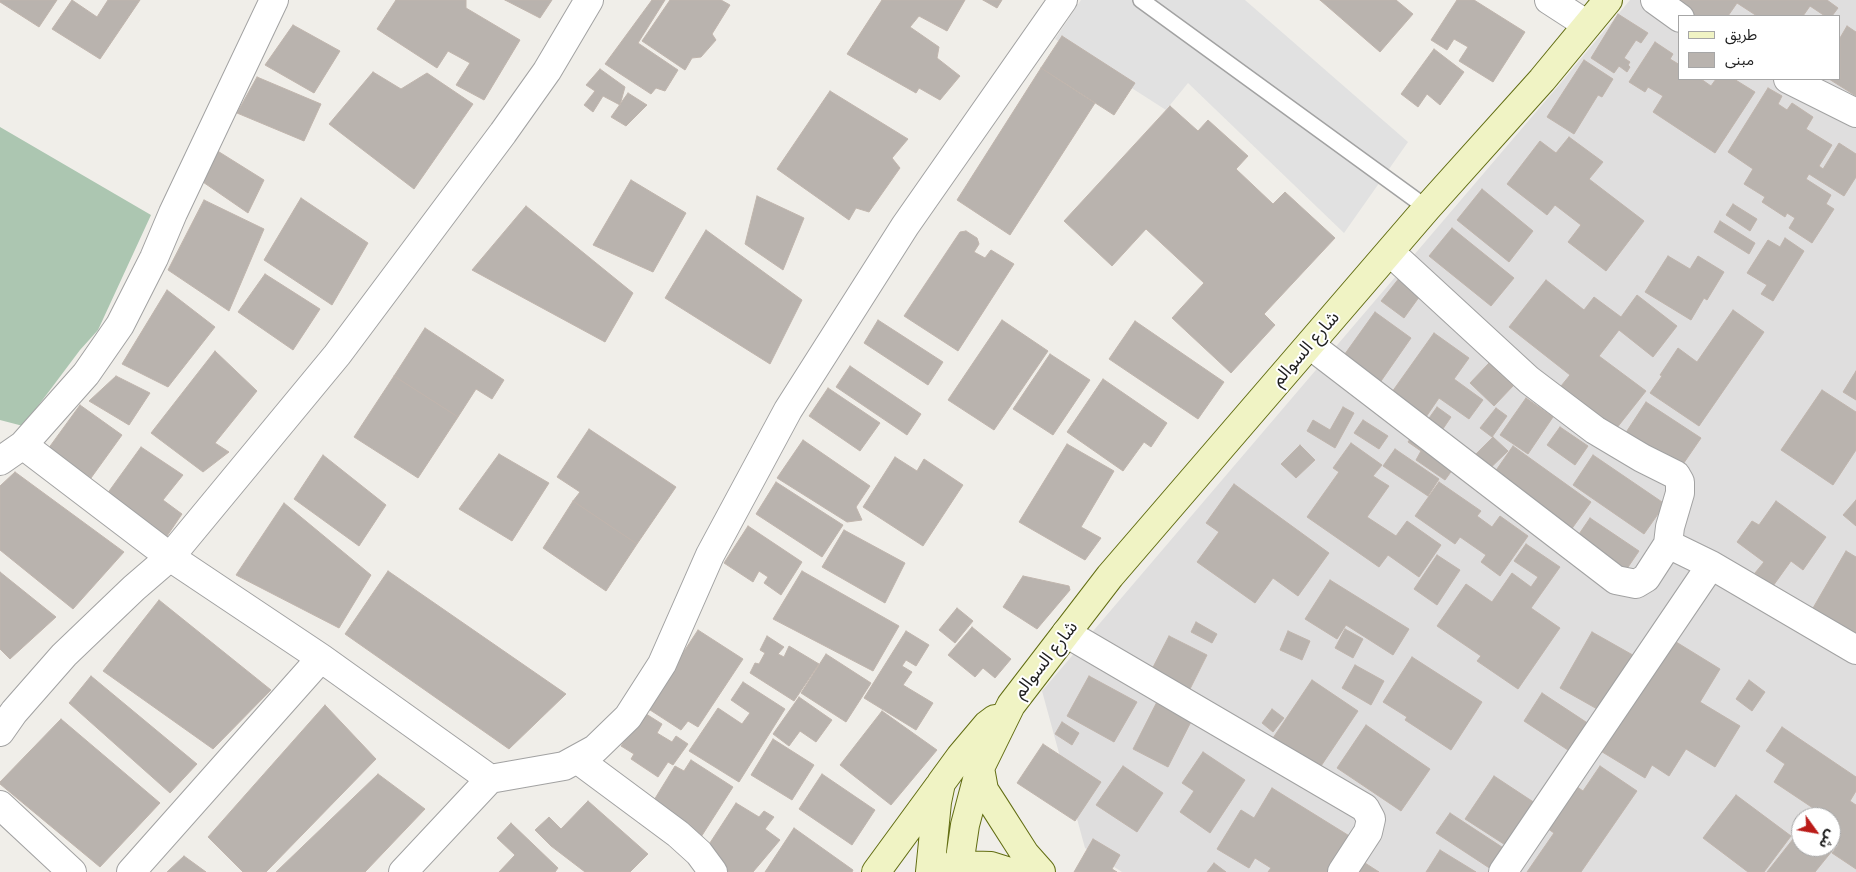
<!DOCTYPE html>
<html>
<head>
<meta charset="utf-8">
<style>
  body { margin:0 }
  #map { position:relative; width:1856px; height:872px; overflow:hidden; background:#f0eee9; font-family:Arial,"Noto Sans Arabic",sans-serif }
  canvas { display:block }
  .legend { position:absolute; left:1678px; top:15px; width:162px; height:65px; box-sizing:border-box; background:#fff; border:1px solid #a6a6a6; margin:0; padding:6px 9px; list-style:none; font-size:15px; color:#212121 }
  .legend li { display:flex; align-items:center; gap:10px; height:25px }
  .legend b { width:25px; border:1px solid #a6a6a6 }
  .north { position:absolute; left:1791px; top:807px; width:50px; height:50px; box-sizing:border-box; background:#fff; border:1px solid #a6a6a6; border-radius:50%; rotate:122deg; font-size:14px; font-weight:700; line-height:20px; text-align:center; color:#212121 }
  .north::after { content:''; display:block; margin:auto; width:18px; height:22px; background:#ba1b18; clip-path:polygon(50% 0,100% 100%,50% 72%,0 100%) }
</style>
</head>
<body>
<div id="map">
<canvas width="1856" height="872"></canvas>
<ul class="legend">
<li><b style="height:6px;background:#f0f3c4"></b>طريق</li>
<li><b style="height:14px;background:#b9b3ae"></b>مبنى</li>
</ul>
<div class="north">ش</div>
</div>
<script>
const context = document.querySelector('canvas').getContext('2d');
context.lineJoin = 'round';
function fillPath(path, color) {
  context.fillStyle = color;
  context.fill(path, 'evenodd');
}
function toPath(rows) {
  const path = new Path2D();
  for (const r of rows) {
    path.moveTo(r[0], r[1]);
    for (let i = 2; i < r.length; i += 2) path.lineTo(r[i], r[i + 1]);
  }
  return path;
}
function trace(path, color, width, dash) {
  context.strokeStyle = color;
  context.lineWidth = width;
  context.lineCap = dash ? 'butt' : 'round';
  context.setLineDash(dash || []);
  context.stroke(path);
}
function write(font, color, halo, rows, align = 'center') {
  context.font = font + ' Arial,"Noto Sans Arabic",sans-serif';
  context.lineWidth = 4;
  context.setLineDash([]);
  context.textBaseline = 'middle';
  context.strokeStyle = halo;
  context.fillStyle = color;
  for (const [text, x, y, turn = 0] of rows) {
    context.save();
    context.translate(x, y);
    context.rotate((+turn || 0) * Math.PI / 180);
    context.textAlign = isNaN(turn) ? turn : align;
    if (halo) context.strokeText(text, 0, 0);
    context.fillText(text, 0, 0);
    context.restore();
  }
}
fillPath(toPath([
  [1630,0,1856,0,1856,872,1122,872,1085,848,1042,691,1559,85],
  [1680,16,1840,16,1840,79,1680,79],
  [1801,817,1831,817,1831,847,1801,847]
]), '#dfdede');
fillPath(toPath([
  [0,127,151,215,98,330,80,350,23,426,0,420]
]), '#acc6b1');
fillPath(toPath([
  [1081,0,1245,0,1408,142,1344,233,1188,83,1166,110,1055,39]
]), '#e1e1e1');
const building = toPath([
  [0,0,57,0,39,27,0,2,0,0],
  [72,0,97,17,108,0,140,0,100,59,52,29,72,0],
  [396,0,466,0,466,8,520,40,484,100,456,85,470,63,448,51,437,68,377,29,396,0],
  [505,0,552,0,540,18,505,0],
  [652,0,665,0,638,43,678,70,665,91,656,88,651,94,605,64,652,0],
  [670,0,721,0,730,5,712,34,716,40,701,57,692,58,685,70,642,41,670,0],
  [882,0,965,0,947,31,919,16,910,27,939,47,937,58,960,76,940,100,919,88,916,93,847,54,882,0],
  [983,0,1002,0,997,8,983,0],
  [1320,0,1396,0,1413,14,1380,52,1320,0],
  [1457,0,1474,0,1525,32,1493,82,1459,61,1468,47,1454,39,1447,50,1431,40,1457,0],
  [1665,0,1827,0,1838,8,1832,16,1825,16,1810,6,1803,16,1757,16,1737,3,1728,16,1689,16,1665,0],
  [1618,14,1648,33,1641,43,1636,40,1624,58,1630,62,1628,65,1630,67,1627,72,1619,66,1614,73,1591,58,1618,14],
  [293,25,340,51,314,93,265,65,293,25],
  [1847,26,1856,32,1856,96,1829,79,1840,79,1840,38,1847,26],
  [1062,36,1135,83,1114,115,1041,68,1062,36],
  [1655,42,1673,54,1670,59,1680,65,1680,79,1701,79,1711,86,1716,79,1734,79,1755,92,1715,153,1653,112,1663,96,1648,87,1645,92,1629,82,1655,42],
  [1434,49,1464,72,1440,105,1427,94,1418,107,1401,94,1434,49],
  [1584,60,1613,79,1602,97,1598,95,1574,134,1547,117,1584,60],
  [1041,68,1095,103,1010,235,957,200,1041,68],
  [600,69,625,87,620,105,603,96,593,112,584,105,595,91,586,85,600,69],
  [373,72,401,89,427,73,473,104,414,189,329,124,373,72],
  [257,77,321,104,304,141,237,113,257,77],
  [1768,88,1782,96,1778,104,1787,110,1792,103,1813,117,1806,129,1832,145,1819,166,1823,169,1839,143,1856,154,1856,177,1844,196,1809,174,1806,179,1831,195,1826,204,1834,209,1812,243,1789,228,1795,218,1787,213,1785,217,1762,202,1765,197,1744,184,1753,169,1728,152,1768,88],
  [830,91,908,139,892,158,900,168,869,212,856,208,849,220,777,169,830,91],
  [628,93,647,105,626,126,611,117,628,93],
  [1170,106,1198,131,1208,120,1248,156,1236,169,1273,204,1285,192,1335,238,1264,314,1275,325,1231,373,1172,318,1204,283,1146,229,1112,266,1064,221,1170,106],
  [1569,137,1603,162,1589,179,1644,221,1606,271,1568,242,1581,225,1555,205,1547,215,1507,184,1540,141,1556,153,1569,137],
  [216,150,264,180,248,213,200,180,216,150],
  [631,180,686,213,653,272,593,245,631,180],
  [1482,189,1533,231,1509,262,1457,220,1482,189],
  [757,196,804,218,783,270,745,244,757,196],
  [301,198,368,243,332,305,264,260,301,198],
  [204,200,264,229,229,311,168,270,204,200],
  [1733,204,1757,219,1750,231,1726,215,1733,204],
  [526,206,633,293,605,342,472,270,526,206],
  [1720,221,1755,243,1749,254,1714,232,1720,221],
  [1452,228,1514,278,1491,306,1429,256,1452,228],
  [706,230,802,300,770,364,665,298,706,230],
  [966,231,977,238,979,244,974,252,985,258,991,250,1014,264,958,351,904,316,960,232,966,231],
  [1785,238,1804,251,1773,301,1761,294,1767,285,1747,273,1768,240,1780,247,1785,238],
  [1668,256,1690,269,1698,256,1724,272,1707,300,1704,298,1691,320,1645,292,1668,256],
  [265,274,320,309,293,350,238,312,265,274],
  [1400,277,1422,293,1404,318,1381,301,1400,277],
  [1546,280,1584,310,1594,297,1621,317,1637,295,1677,326,1653,357,1619,330,1599,356,1646,391,1612,434,1557,391,1570,375,1509,327,1546,280],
  [167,290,215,327,168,387,122,364,167,290],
  [1733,310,1764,332,1699,426,1650,393,1662,376,1660,375,1678,348,1697,362,1733,310],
  [1375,312,1411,338,1379,384,1342,358,1375,312],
  [878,320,943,362,928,385,864,343,878,320],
  [1002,320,1048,351,994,430,948,400,1002,320],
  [1135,321,1224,382,1198,419,1109,359,1135,321],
  [425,328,504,380,492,399,476,389,458,417,394,376,425,328],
  [1434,333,1469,358,1454,379,1483,400,1469,419,1439,398,1426,417,1392,392,1434,333],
  [215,351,257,391,215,443,229,452,203,472,151,433,215,351],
  [1050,354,1090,380,1053,435,1013,409,1050,354],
  [1489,363,1513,386,1494,406,1470,383,1489,363],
  [850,366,921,414,907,435,836,387,850,366],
  [1856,371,1856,400,1843,392,1856,371],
  [116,376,150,393,129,425,89,401,116,376],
  [394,376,458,417,418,478,354,437,394,376],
  [1103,379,1167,423,1151,447,1144,442,1123,471,1067,432,1103,379],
  [828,388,880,423,860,451,809,416,828,388],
  [1822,390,1856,412,1856,450,1833,485,1781,450,1822,390],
  [1526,398,1553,417,1528,454,1500,435,1526,398],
  [1646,402,1701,438,1679,470,1625,434,1646,402],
  [80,405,122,435,91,478,48,449,80,405],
  [1343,407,1354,413,1335,448,1307,431,1313,420,1330,430,1343,407],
  [1437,407,1451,417,1432,445,1458,462,1445,480,1416,460,1421,451,1408,442,1424,418,1427,421,1437,407],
  [1496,408,1507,416,1492,437,1480,428,1496,408],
  [1363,420,1388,436,1379,449,1354,433,1363,420],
  [1560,427,1588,446,1575,465,1547,445,1560,427],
  [589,429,676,487,637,544,573,501,580,492,557,477,589,429],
  [1493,437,1508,451,1481,477,1467,463,1493,437],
  [803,440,870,486,856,507,862,520,847,522,777,478,803,440],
  [1351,443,1382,465,1373,476,1389,486,1367,517,1396,536,1407,521,1441,545,1419,577,1388,555,1379,567,1307,517,1339,472,1333,468,1351,443],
  [1067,444,1114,471,1081,527,1101,538,1085,560,1019,522,1067,444],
  [1300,445,1315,460,1296,478,1281,464,1300,445],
  [1513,446,1591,502,1568,534,1490,479,1513,446],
  [141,447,183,475,163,500,182,514,165,539,107,494,141,447],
  [1395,449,1439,479,1428,496,1383,466,1395,449],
  [499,454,549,483,512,541,459,509,499,454],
  [323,455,386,505,359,546,294,499,323,455],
  [1593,455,1665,504,1644,534,1573,485,1593,455],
  [895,457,917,471,924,459,963,485,923,546,863,507,895,457],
  [15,472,124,552,73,609,0,550,0,486,15,472],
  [776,482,843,525,822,557,756,514,776,482],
  [1439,482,1481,511,1477,516,1492,527,1500,516,1528,536,1500,576,1481,562,1486,555,1460,537,1455,544,1415,516,1439,482],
  [1234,484,1329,553,1298,596,1273,578,1255,603,1197,562,1219,532,1206,523,1234,484],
  [1856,500,1856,526,1843,515,1856,500],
  [573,501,637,544,606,591,543,548,573,501],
  [1776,501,1826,537,1803,570,1791,561,1773,586,1755,573,1764,562,1737,542,1752,521,1759,525,1776,501],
  [284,503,371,575,339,628,236,575,284,503],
  [1590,518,1639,551,1622,576,1573,543,1590,518],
  [748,526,802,562,781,595,764,583,768,577,759,571,753,582,724,563,748,526],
  [844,530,905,563,885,603,822,567,844,530],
  [1526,544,1560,567,1531,608,1560,628,1518,689,1477,661,1481,656,1437,626,1466,584,1492,602,1512,573,1531,587,1538,577,1514,561,1526,544],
  [1846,551,1856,557,1856,642,1809,615,1846,551],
  [1437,555,1460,570,1437,605,1414,589,1437,555],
  [388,571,566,694,509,749,345,634,388,571],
  [802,571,899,626,873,671,773,619,802,571],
  [0,572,56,617,10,659,0,649,0,572],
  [1023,576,1069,586,1070,590,1037,629,1003,607,1023,576],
  [1330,580,1409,629,1393,655,1346,625,1337,639,1305,619,1330,580],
  [159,600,271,690,213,749,103,671,159,600],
  [957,608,973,621,955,643,939,630,957,608],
  [1196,622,1217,634,1212,643,1191,632,1196,622],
  [972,627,1011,659,995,678,983,668,975,677,948,655,972,627],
  [1345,629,1363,639,1353,658,1335,648,1345,629],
  [698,630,743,659,698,727,688,721,681,730,647,708,698,630],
  [906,631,929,645,916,666,906,660,902,666,912,672,903,685,933,703,916,730,864,698,906,631],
  [1288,631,1310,641,1302,660,1280,650,1288,631],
  [1592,632,1638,658,1606,714,1560,688,1592,632],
  [767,636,784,647,778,654,784,657,789,646,819,664,794,701,750,673,755,663,759,664,765,653,760,650,767,636],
  [1169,636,1207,655,1187,695,1201,702,1168,767,1133,749,1164,688,1147,679,1169,636],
  [1668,637,1720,669,1700,702,1740,726,1715,767,1686,749,1669,776,1652,765,1645,778,1599,750,1668,637],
  [826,654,871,683,846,722,801,693,826,654],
  [1412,657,1482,702,1451,750,1405,720,1407,717,1383,702,1412,657],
  [1355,665,1384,681,1371,705,1342,688,1355,665],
  [91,676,197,764,170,793,69,703,91,676],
  [1089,676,1137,702,1114,742,1067,716,1089,676],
  [1312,680,1358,711,1319,769,1273,738,1312,680],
  [1749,680,1765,692,1752,711,1736,699,1749,680],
  [743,682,785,709,739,782,689,751,718,708,742,724,750,713,731,700,743,682],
  [1542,693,1589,724,1571,752,1524,721,1542,693],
  [799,697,832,720,816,742,800,731,789,746,773,734,799,697],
  [325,705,376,759,266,872,243,872,208,837,325,705],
  [1272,709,1284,718,1273,732,1262,723,1272,709],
  [882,711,937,750,891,805,840,765,882,711],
  [643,712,662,724,657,733,672,742,676,736,688,744,673,765,668,762,658,777,631,759,634,754,621,746,643,712],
  [61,719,160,803,100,867,0,784,0,782,61,719],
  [1062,722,1079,733,1072,745,1055,734,1062,722],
  [1366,725,1430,769,1401,811,1337,768,1366,725],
  [1782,727,1856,777,1856,791,1850,801,1856,805,1856,869,1832,853,1839,844,1831,838,1831,817,1806,817,1813,808,1774,782,1785,764,1766,751,1782,727],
  [773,739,814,765,792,800,751,775,773,739],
  [1043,744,1101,782,1075,821,1017,783,1043,744],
  [1203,752,1245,780,1210,833,1180,812,1194,791,1182,783,1203,752],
  [691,760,733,787,701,837,651,805,675,766,684,771,691,760],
  [1123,766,1163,793,1137,832,1096,805,1123,766],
  [1600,766,1637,791,1581,872,1527,872,1554,833,1541,824,1570,782,1583,791,1600,766],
  [378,774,425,809,365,872,276,872,378,774],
  [822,774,875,810,852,845,799,809,822,774],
  [1494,776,1538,805,1510,848,1465,819,1494,776],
  [1272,788,1351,837,1330,872,1268,872,1271,868,1255,858,1249,868,1217,849,1241,810,1254,818,1272,788],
  [1736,795,1791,836,1764,872,1748,872,1703,838,1736,795],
  [588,801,648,854,630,872,585,872,551,846,535,830,549,817,561,829,588,801],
  [736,803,759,817,764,811,774,817,765,829,780,840,753,872,720,872,706,849,736,803],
  [1450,813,1508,851,1494,871,1436,833,1450,813],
  [511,823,558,868,555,872,499,872,515,855,497,838,511,823],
  [794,828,853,870,852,872,765,872,794,828],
  [1801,829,1801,847,1827,847,1832,851,1815,872,1767,872,1801,829],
  [1093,839,1120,855,1112,869,1117,872,1074,872,1093,839],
  [1440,850,1476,872,1426,872,1440,850],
  [184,856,206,872,167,872,184,856],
  [1214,863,1226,872,1207,872,1214,863],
  [1365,863,1379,872,1359,872,1365,863]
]);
fillPath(building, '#b9b3ae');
trace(building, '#c0b5ad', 1);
const service = toPath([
  [1141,0,1427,208]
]);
const minor = toPath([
  [1549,0,1586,24],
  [1655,0,1680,18],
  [1788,79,1856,113],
  [1390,252,1529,380,1595,430,1642,458,1676,475,1680,482,1680,493,1670,527,1668,544,1711,565,1856,650],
  [1310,345,1616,580,1636,584,1646,578,1668,544],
  [23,445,170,557,321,658,490,779],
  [0,461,23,445,86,374,120,325,154,258,173,213,274,0],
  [1066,633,1365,808,1371,819,1368,832,1342,872],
  [0,732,14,712,64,655,134,588,170,557,337,355,503,133,547,71,589,0],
  [577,759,678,834,699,853,713,872],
  [0,805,72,872],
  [131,872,321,658],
  [403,872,490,779,564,766,595,749,628,717,662,664,710,555,788,410,905,226,1063,0],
  [1503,872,1711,565]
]);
const secondary = toPath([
  [980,768,984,790,995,807,1025,854,1041,872],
  [941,869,958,865,991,866,1010,872],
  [876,872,939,786],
  [930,872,937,802,941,783,960,757,987,725,995,719],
  [958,872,965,825,980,768,1011,705,1110,576,1427,208,1542,80,1608,0]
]);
trace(service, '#a2a2a2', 18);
trace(minor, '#a2a2a2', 30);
trace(secondary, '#626d12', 30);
trace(service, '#fff', 15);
trace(minor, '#fff', 28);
trace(secondary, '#f0f3c4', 28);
write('18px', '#212121', '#fff', [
  ["شارع السوالم",1306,349,-49],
  ["شارع السوالم",1046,660,-52]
]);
</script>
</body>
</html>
